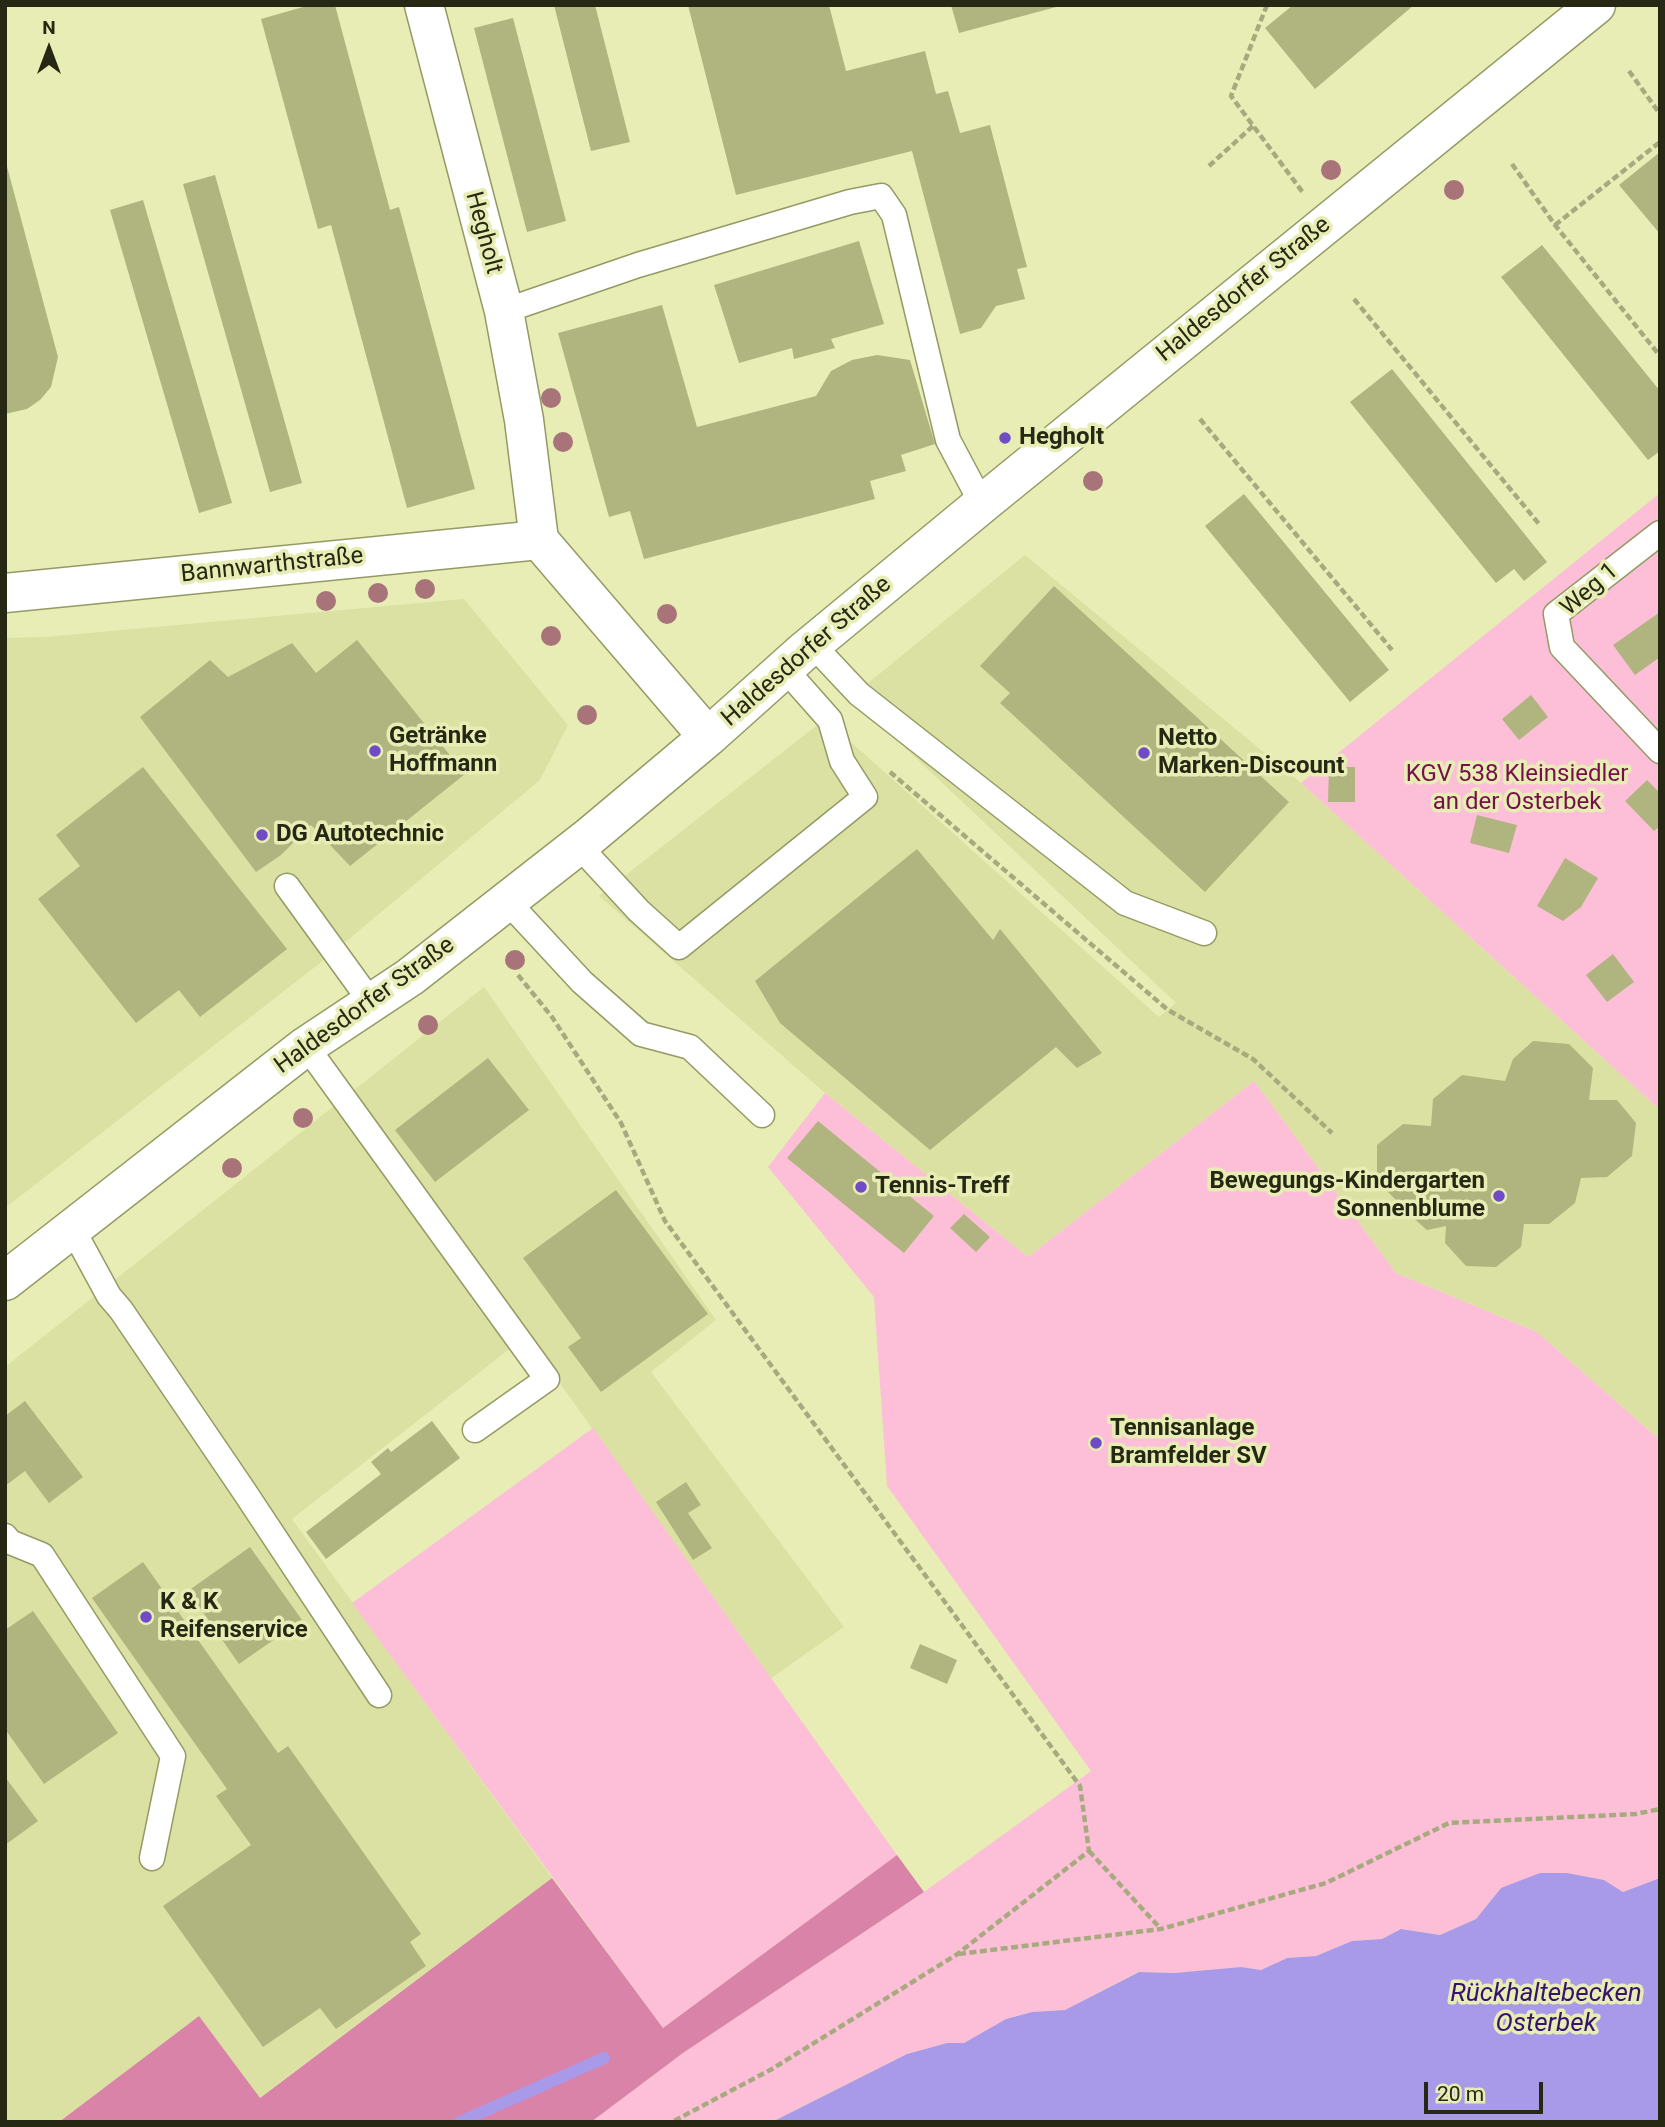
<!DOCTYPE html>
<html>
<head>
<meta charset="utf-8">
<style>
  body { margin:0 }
  #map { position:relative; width:1665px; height:2127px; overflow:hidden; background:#e7edb5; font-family:Roboto,sans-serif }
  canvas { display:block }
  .frame { position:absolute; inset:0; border:7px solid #272813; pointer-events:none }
  .north { position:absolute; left:14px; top:14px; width:70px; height:70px; -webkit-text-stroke:5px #e7edb5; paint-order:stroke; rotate:0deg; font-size:19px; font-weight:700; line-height:28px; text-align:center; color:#272813 }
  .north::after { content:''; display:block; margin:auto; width:24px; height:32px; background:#272813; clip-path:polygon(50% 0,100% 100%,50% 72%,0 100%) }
  .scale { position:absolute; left:1424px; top:2082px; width:119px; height:32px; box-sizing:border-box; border:4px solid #272813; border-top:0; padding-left:9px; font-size:21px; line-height:24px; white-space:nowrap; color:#272813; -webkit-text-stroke:5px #e7edb5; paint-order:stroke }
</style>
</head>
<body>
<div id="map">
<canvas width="1665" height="2127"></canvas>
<div class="frame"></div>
<div class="north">N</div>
<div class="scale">20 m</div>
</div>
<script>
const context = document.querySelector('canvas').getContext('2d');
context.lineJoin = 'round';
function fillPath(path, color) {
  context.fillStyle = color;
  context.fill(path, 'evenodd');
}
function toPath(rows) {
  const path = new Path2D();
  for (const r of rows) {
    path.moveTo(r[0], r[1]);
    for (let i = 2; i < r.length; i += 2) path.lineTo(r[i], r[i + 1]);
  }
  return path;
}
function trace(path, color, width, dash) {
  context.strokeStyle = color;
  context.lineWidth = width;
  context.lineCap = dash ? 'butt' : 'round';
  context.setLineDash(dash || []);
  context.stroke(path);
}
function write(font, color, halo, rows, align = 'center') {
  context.font = font + ' Roboto,sans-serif';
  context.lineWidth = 7;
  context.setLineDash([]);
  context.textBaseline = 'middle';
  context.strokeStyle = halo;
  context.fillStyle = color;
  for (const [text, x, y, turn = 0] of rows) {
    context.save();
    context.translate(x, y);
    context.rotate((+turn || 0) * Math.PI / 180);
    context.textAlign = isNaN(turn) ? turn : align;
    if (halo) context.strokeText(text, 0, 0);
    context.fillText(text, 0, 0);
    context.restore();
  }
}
fillPath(toPath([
  [1025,555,1301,783,1660,1110,1660,1440,1537,1332,1396,1273,1254,1081,1028,1257,825,1093,599,896,825,719,1159,1017,1176,1003,851,697],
  [464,599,568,725,540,780,320,963,5,1208,5,638,45,637],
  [484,987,716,1320,651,1372,844,1627,771,1678,526,1336,292,1519,552,1878,259,2098,199,2016,59,2122,5,2122,5,1367]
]), '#dbe1a2');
fillPath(toPath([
  [1660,493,1660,1110,1301,783],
  [1254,1081,1396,1273,1537,1332,1660,1440,1660,1878,1623,1892,1604,1880,1567,1873,1501,1888,1476,1919,1440,1935,1401,1929,1382,1939,1352,1941,1316,1956,1287,1958,1261,1970,1241,1967,1174,1973,1138,1972,1065,2010,1032,2012,1006,2019,964,2043,947,2043,907,2054,772,2122,591,2122,683,2053,924,1892,1091,1771,887,1486,874,1297,768,1167,825,1093,1028,1257],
  [593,1428,897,1855,663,2028,352,1603]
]), '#fdbfd8');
fillPath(toPath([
  [897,1855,924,1892,683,2053,591,2122,59,2122,199,2016,260,2098,552,1878,663,2028]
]), '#d983a9');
fillPath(toPath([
  [1540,1873,1567,1873,1604,1880,1623,1892,1660,1878,1660,2122,772,2122,907,2054,947,2043,964,2043,1006,2019,1032,2012,1065,2010,1139,1972,1174,1973,1241,1967,1261,1970,1287,1958,1316,1956,1352,1941,1382,1939,1401,1929,1440,1935,1476,1919,1501,1888]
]), '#a999e9');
trace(toPath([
  [460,2122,604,2058]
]), '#a999e9', 12);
fillPath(toPath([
  [310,5,335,5,390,210,399,207,475,489,407,508,331,225,318,229,261,19],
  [554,5,595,5,630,142,591,151],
  [688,5,829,5,846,71,925,51,936,94,948,91,960,133,990,125,1027,267,1017,269,1025,299,996,306,981,328,960,334,912,151,736,195],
  [951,5,1060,5,1060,6,959,33],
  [1293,5,1414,5,1315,89,1265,28],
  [513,18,566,221,527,232,474,28],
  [1660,152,1660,234,1619,185],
  [5,159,58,357,51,387,40,400,27,409,5,414],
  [215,175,302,483,270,492,183,184],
  [143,200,232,503,199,513,110,210],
  [859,241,884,324,831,339,835,348,794,359,792,348,739,363,714,285],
  [1542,245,1660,391,1660,451,1648,460,1501,277],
  [662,305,697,427,816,396,831,371,852,360,877,355,910,360,935,444,901,455,906,471,870,481,875,499,644,559,630,511,609,517,558,333],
  [1392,369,1547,562,1524,581,1514,569,1496,583,1350,402],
  [1244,494,1389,670,1350,702,1205,526],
  [1054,586,1289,802,1205,892,1000,703,1010,693,980,666],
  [1660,612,1660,657,1635,675,1613,645],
  [357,640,465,774,350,866,311,825,281,855,256,872,140,717,210,660,228,677,292,643,316,673],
  [1531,695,1548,717,1519,740,1502,719],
  [143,767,287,949,200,1017,179,990,136,1023,38,899,80,866,56,835],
  [1329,767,1355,767,1355,802,1328,802],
  [1647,780,1660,793,1660,826,1654,831,1625,801],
  [1477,815,1517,825,1509,853,1470,843],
  [917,849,993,940,1000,929,1102,1053,1077,1068,1056,1047,930,1150,780,1023,755,981],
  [1565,858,1598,878,1581,907,1563,921,1537,906],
  [1613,954,1634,982,1607,1002,1586,975],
  [1533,1041,1569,1044,1593,1068,1589,1100,1617,1100,1636,1123,1632,1156,1607,1177,1581,1178,1575,1203,1549,1224,1524,1224,1521,1247,1496,1267,1466,1266,1445,1243,1446,1226,1427,1230,1411,1216,1413,1202,1396,1200,1377,1181,1377,1145,1403,1124,1431,1126,1433,1099,1462,1075,1505,1081,1513,1059],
  [488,1058,529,1110,435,1182,395,1130],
  [818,1121,934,1216,904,1253,787,1158],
  [616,1190,708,1314,601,1392,568,1347,581,1338,523,1258],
  [964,1214,990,1237,976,1252,950,1228],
  [25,1401,83,1477,49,1503,25,1471,5,1486,5,1416],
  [432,1421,460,1458,326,1559,306,1532,381,1474,371,1462,388,1448,391,1452],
  [686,1482,701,1505,688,1513,712,1548,693,1560,656,1502],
  [250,1547,302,1620,239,1664,188,1591],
  [143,1562,278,1753,288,1746,421,1934,410,1942,426,1966,336,2029,320,2008,263,2047,163,1906,251,1845,216,1796,227,1789,92,1598],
  [33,1611,118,1733,44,1784,5,1729,5,1630],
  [920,1644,957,1660,947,1684,910,1668],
  [5,1777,38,1821,5,1845]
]), '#b0b57f');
const lane = toPath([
  [504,311,638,265,850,202,881,196,894,215,948,440,982,504],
  [1660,533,1556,614,1562,647,1660,751],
  [812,644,859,694,1125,903,1204,933],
  [578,845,639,911,679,947,865,797,842,761,830,720,784,668],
  [287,886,371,1002],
  [507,901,582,982,641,1034,690,1047,762,1115],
  [306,1046,547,1379,475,1430],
  [72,1228,109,1296,121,1310,244,1491,379,1695],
  [5,1536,10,1542,42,1555,173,1756,152,1858]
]);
const street = toPath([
  [5,593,539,540]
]);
const secondary = toPath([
  [424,5,504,311,524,420,539,540,708,737],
  [5,1281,306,1046,410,977,589,837,708,737,803,652,982,504,1596,5]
]);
trace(lane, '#959a65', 27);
trace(street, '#959a65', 41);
trace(secondary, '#959a65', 41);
trace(toPath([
  [1267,5,1231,96,1304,194],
  [1629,71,1660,114],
  [1512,164,1555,225,1660,356],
  [1209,166,1253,126],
  [1555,225,1660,142],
  [1354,299,1539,524],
  [1200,419,1392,650],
  [890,772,1168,1010,1253,1059,1332,1133],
  [518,975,552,1017,621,1123,665,1221,1080,1786,1089,1851,956,1955,772,2069,672,2122],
  [1089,1851,1161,1929],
  [959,1954,1161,1929,1326,1883,1449,1823,1636,1814,1660,1809]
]), '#a6aa7e', 4.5, [7, 3.5]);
trace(lane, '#fff', 24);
trace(street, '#fff', 38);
trace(secondary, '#fff', 38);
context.fillStyle = '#a9737a';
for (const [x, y] of [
  [1331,170],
  [1454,190],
  [551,398],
  [563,442],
  [1093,481],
  [425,589],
  [378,593],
  [326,601],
  [667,614],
  [551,636],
  [587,715],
  [515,960],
  [428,1025],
  [303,1118],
  [232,1168]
]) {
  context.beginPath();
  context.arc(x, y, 10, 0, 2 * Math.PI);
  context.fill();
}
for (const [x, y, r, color] of [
  [1005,438,7,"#6f4cc5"],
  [375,751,7,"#6f4cc5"],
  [1144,753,7,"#6f4cc5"],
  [262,835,7,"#6f4cc5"],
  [861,1187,7,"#6f4cc5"],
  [1499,1196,7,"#6f4cc5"],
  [1096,1443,7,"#6f4cc5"],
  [146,1617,7,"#6f4cc5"]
]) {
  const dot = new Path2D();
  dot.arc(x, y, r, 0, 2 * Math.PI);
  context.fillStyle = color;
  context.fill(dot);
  trace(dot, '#e7edb5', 2.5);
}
write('24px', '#272813', '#e7edb5', [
  ["Hegholt",483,233,75],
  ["Haldesdorfer Straße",1244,290,-39],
  ["Bannwarthstraße",272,566,-6],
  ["Weg 1",1590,590,-41],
  ["Haldesdorfer Straße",807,652,-41],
  ["Haldesdorfer Straße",365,1006,-36]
]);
write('bold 24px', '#272813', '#e7edb5', [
  ["Hegholt",1019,438],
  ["Getränke",389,737],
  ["Hoffmann",389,765],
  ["Netto",1158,739],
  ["Marken-Discount",1158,767],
  ["DG Autotechnic",276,835],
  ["Bewegungs-Kindergarten",1485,1182,"right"],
  ["Sonnenblume",1485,1210,"right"],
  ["Tennis-Treff",875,1187],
  ["Tennisanlage",1110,1429],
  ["Bramfelder SV",1110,1457],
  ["K & K",160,1603],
  ["Reifenservice",160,1631]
], 'left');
write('24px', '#77104a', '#e7edb5', [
  ["KGV 538 Kleinsiedler",1517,775],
  ["an der Osterbek",1517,803]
]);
write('italic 26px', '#35136f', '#e7edb5', [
  ["Rückhaltebecken",1546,1994],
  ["Osterbek",1546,2024]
]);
</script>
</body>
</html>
